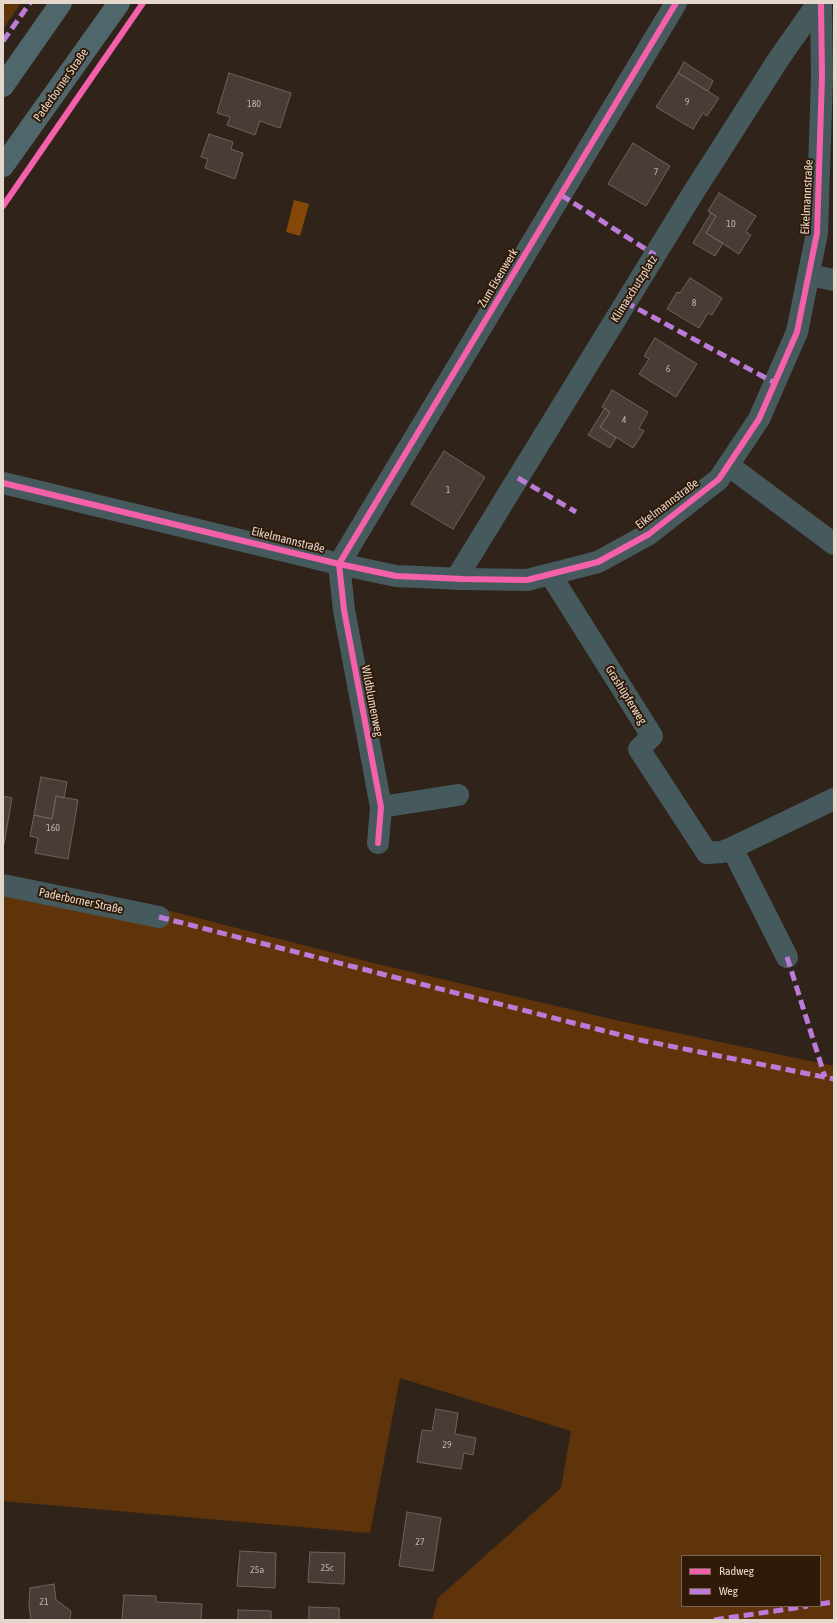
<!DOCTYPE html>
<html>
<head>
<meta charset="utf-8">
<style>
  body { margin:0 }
  #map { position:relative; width:837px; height:1623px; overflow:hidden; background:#30241a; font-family:"Asap Condensed",sans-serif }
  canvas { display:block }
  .frame { position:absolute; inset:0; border:4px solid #e6d7cc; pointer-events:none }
  .legend { position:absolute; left:681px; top:1555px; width:140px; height:52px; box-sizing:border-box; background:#2f1907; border:1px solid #786556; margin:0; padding:5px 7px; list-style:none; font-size:12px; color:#e6d7cc }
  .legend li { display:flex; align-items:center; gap:8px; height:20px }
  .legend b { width:20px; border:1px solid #786556 }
</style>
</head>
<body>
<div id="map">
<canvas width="837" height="1623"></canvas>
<div class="frame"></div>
<ul class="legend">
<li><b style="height:5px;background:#f560ab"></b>Radweg</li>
<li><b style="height:5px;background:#bd7bd9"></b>Weg</li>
</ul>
</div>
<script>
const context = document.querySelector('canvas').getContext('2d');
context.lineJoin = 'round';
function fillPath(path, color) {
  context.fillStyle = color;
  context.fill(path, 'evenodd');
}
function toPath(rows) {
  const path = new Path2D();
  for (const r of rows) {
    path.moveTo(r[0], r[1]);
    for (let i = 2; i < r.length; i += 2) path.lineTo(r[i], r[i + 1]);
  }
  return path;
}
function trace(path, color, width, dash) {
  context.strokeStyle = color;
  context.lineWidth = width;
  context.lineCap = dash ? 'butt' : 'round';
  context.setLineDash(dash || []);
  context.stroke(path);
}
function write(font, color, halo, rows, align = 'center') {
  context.font = font + ' "Asap Condensed",sans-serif';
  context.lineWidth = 4;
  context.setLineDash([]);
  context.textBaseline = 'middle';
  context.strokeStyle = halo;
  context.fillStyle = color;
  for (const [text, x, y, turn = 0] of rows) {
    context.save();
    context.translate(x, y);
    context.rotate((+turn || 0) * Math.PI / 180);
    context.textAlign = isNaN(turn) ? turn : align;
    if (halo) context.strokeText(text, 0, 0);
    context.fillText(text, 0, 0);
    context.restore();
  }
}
fillPath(toPath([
  [3,3,21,3,3,29],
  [100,893,373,963,620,1021,834,1066,834,1620,432,1620,438,1598,561,1488,571,1431,400,1378,370,1533,3,1501,3,894,96,914],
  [682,1556,820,1556,820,1606,682,1606]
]), '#5f340a');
fillPath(toPath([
  [294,200,309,204,300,236,286,232]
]), '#854808');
const building = toPath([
  [684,62,713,81,708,91,678,73,684,62],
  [229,73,291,93,280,128,260,121,255,135,227,125,230,117,217,113,229,73],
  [678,73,719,98,707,116,703,113,693,129,656,107,678,73],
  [209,134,233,142,231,149,243,153,235,179,205,168,208,159,201,157,209,134],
  [633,143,670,166,646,206,608,184,633,143],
  [719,193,756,216,746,232,751,235,739,254,706,233,716,216,708,211,719,193],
  [711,213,716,216,706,233,723,243,715,256,693,243,711,213],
  [690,278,722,298,712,315,708,313,699,328,667,309,677,292,680,293,690,278],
  [655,338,697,364,676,397,639,374,649,359,644,356,655,338],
  [612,390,648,412,639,428,644,431,633,448,600,427,610,412,602,407,612,390],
  [605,408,610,412,600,427,616,438,610,448,588,435,605,408],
  [444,451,485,477,453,529,411,504,444,451],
  [41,777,67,782,64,798,56,796,52,819,34,815,41,777],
  [3,796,12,798,4,844,3,844,3,796],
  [56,796,78,800,68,859,35,853,38,838,30,836,34,815,52,819,56,796],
  [436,1409,458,1413,455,1434,476,1438,473,1455,464,1453,461,1469,417,1462,422,1430,432,1431,436,1409],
  [407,1512,441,1518,433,1571,399,1566,407,1512],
  [240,1551,276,1553,275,1588,237,1586,240,1551],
  [310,1552,345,1553,344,1584,308,1582,310,1552],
  [54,1584,56,1600,71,1611,70,1620,31,1620,29,1605,30,1588,54,1584],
  [124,1595,156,1596,156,1602,202,1604,201,1620,122,1620,124,1595],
  [309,1607,339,1608,339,1620,309,1620,309,1607],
  [238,1610,271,1611,271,1620,238,1620,238,1610]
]);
fillPath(building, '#483d36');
trace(building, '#6e635a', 1);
trace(toPath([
  [809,275,834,280],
  [728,465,834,544],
  [3,483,339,564,396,576,463,579,527,580,598,562,649,534,719,479,759,419,797,332,817,233,822,77,821,3],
  [550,574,652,736,639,749,707,853,722,852,732,848],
  [456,579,693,193,780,57,818,3],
  [381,807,458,795],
  [378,843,381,807,344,610,339,564,676,3],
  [3,885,159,917],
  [787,957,732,848,834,799]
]), '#465a5e', 22);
trace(toPath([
  [3,86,61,3],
  [3,166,119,3]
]), '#4f666b', 22);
trace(toPath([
  [3,41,30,3],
  [561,195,655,255],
  [625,302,775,383],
  [518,478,576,512],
  [159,917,640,1040,834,1079],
  [787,957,825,1077],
  [820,1604,834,1602],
  [714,1620,808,1606]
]), '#bd7bd9', 5, [10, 5]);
trace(toPath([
  [3,206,143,3],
  [3,483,339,564,396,576,463,579,527,580,598,562,649,534,719,479,759,419,797,332,817,233,822,77,821,3],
  [378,843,381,807,344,610,339,564,676,3]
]), '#f560ab', 6);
write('10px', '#beb0a6', null, [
  ["9",687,102],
  ["180",254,104],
  ["7",656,172],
  ["10",731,224],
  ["8",694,303],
  ["6",668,369],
  ["4",624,420],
  ["1",448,490],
  ["160",53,828],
  ["29",447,1445],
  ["27",420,1542],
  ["25c",327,1568],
  ["25a",257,1570],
  ["21",44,1602]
]);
write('12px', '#e6d7cc', '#2f1907', [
  ["Paderborner Straße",61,85,-55],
  ["Eikelmannstraße",807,197,-87],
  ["Zum Eisenwerk",498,278,-59],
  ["Klimaschutzplatz",634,289,-58],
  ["Eikelmannstraße",667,504,-37],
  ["Eikelmannstraße",288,540,14],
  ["Grashüpferweg",626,695,58],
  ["Wildblumenweg",372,701,79],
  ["Paderborner Straße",81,901,12]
]);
</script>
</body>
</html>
